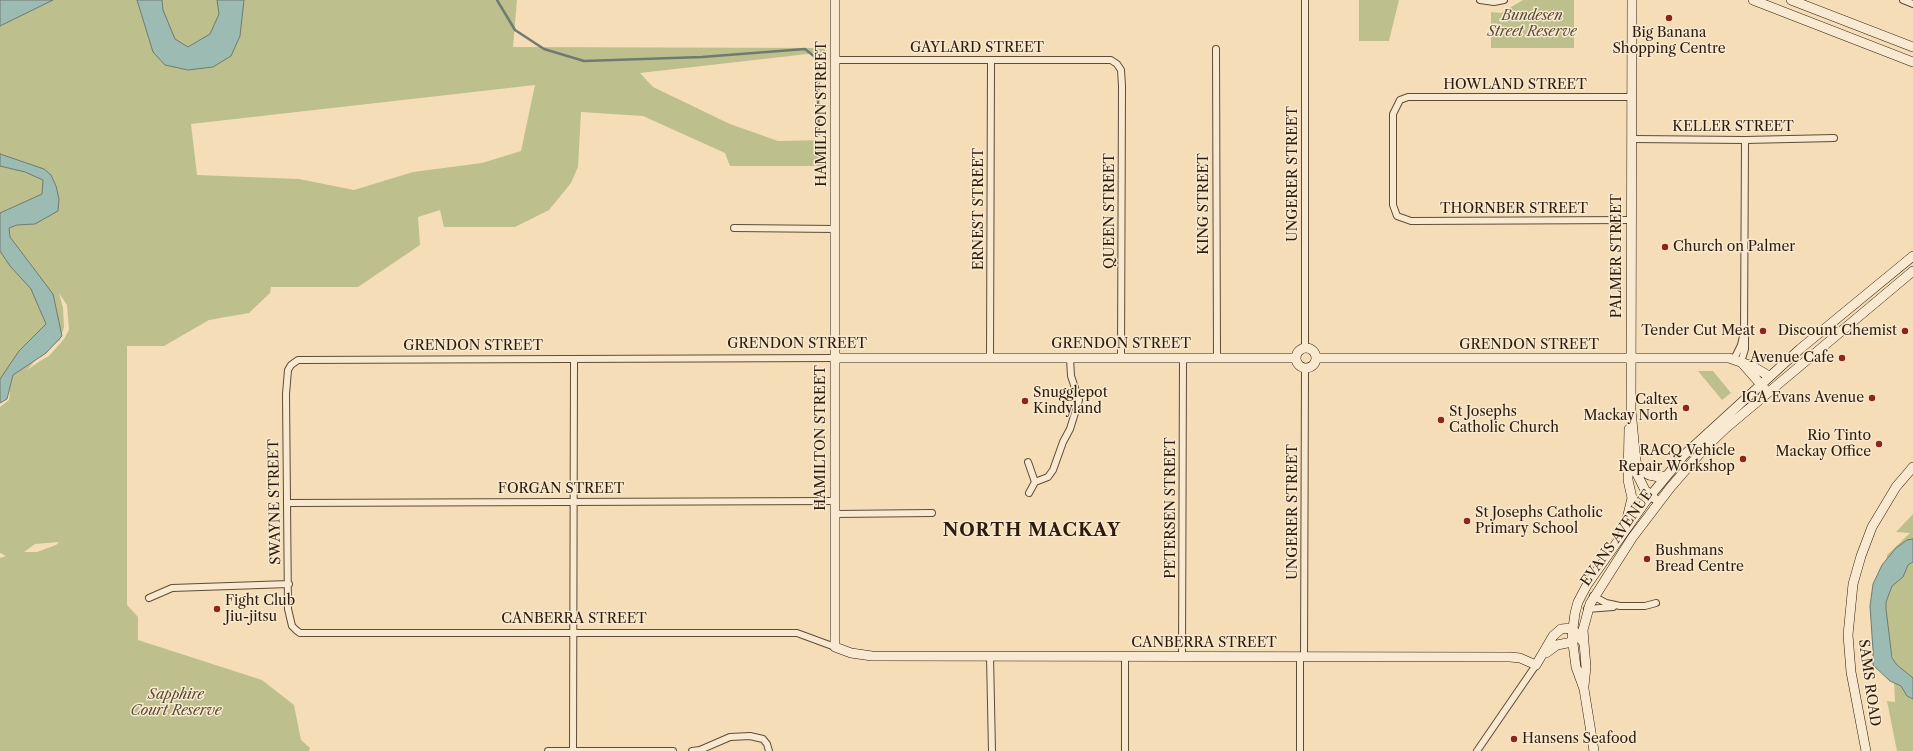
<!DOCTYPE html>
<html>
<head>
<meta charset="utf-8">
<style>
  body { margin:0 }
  canvas { display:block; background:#f5ddb7 }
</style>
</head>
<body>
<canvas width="1913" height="751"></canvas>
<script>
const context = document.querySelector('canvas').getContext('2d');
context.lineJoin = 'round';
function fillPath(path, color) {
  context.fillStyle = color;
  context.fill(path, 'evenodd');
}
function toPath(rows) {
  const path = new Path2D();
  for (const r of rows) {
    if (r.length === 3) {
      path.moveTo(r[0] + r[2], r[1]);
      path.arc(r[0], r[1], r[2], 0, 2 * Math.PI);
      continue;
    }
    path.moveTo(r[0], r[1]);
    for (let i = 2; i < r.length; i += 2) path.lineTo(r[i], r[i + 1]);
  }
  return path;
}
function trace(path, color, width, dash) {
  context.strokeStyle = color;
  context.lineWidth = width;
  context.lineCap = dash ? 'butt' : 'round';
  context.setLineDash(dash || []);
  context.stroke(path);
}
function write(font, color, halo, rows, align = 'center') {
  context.font = font + ' "Libre Caslon Text",serif';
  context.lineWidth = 3;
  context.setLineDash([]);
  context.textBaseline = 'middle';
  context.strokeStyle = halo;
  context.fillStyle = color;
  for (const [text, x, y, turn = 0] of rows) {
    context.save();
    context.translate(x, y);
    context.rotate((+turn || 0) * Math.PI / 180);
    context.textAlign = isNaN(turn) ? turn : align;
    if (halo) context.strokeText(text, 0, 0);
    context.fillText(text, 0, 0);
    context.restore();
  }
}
fillPath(toPath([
  [0,0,517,0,513,47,821,48,826,49,825,52,640,73,653,87,730,124,778,141,826,140,825,166,730,166,725,153,643,116,581,112,578,167,571,183,549,210,515,227,444,227,440,210,418,217,420,245,358,287,271,287,270,293,249,313,209,320,164,346,127,346,127,605,138,617,138,640,262,680,294,705,301,740,310,748,309,751,0,751,0,558,6,556,0,553,0,407,9,400,10,391,0,402],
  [535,85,521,151,482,163,413,172,354,190,299,179,197,175,191,124],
  [59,293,67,305,69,330,64,339,49,356,40,361,27,370,41,354,60,340,64,327,63,308],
  [59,542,56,545,37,552,24,552,35,544],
  [1359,0,1399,0,1389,41,1359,41],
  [1523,0,1574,0,1574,48,1491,48,1491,12,1501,13],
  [1698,371,1713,371,1731,393,1722,400],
  [1913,514,1913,751,1897,751,1887,701,1895,702,1893,659,1886,621,1879,617,1887,555,1910,533,1896,532]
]), '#bdc08d');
const water = toPath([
  [0,0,53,0,0,26,0,0],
  [137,0,162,0,163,10,175,39,188,47,210,34,219,14,217,0,244,0,240,36,231,56,213,67,188,70,165,65,153,52,137,0],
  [0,154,44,169,51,175,56,186,59,199,58,211,35,224,17,225,9,228,10,237,53,294,62,336,46,353,13,375,7,399,0,403,0,379,19,351,46,324,31,289,10,266,0,251,0,213,42,194,43,180,25,172,0,166,0,154],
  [1913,539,1913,562,1908,565,1903,577,1892,586,1886,602,1886,609,1892,658,1897,665,1913,678,1913,699,1907,696,1901,686,1890,681,1873,665,1873,650,1870,606,1873,584,1882,565,1896,548,1907,540,1913,539]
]);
fillPath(water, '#9cbbb2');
trace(water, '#707b70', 1);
trace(toPath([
  [497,0,515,30,544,49,584,61,702,57,805,49,815,57,819,77,818,102,819,134]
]), '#707b70', 2.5);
const street = toPath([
  [1305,0,1305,347],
  [1480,0,1494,2,1504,0],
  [1903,0,1913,4],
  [1216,49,1217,359],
  [835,60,1111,60,1117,64,1121,70,1122,86,1121,358],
  [1632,139,1745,140,1834,138],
  [1631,220,1411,221,1397,216,1393,205,1393,114,1400,100,1408,97,1632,97],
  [734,228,836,229],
  [835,358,298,360,291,365,288,370,286,394,288,609,292,626,296,630,300,633,797,633,835,647],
  [990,358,991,60],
  [1734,359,1741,345,1744,332,1745,140],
  [1741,362,1745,349,1745,336],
  [1028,462,1035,482,1048,477,1053,470,1063,442,1070,429,1079,400,1071,376,1070,358],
  [1029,493,1035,482],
  [288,503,835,501],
  [835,514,932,513],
  [1593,596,1606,603,1620,606,1645,606,1656,603],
  [149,598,172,588,289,584],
  [1587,609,1613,607],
  [990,656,992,751],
  [1182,657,1183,358],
  [1300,657,1300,751],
  [1304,657,1305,368],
  [548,751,673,751],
  [573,751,574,360],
  [692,751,700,750,730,737,750,736,763,739,767,744,769,751],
  [1125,751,1125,656],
  [1477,751,1536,665]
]);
const secondary = toPath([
  [835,0,835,647,851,653,872,656,1510,657,1520,658,1536,665,1553,636,1561,629,1572,628,1583,642],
  [1632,0,1631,410,1637,474,1645,490,1654,498],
  [1753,0,1913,62],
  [1791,0,1913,47],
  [1306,358,10],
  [835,358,1295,358],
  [1316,358,1729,358,1752,366,1769,376],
  [1742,363,1764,388],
  [1636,462,1641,470,1649,475,1659,477,1665,476],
  [1625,527,1632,498,1628,480,1629,429],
  [1546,653,1557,645,1572,642],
  [1584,686,1586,667,1583,630,1590,604,1632,538,1670,488,1702,451,1726,428,1913,271],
  [1594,751,1584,689,1576,667,1572,636,1575,613,1578,602,1587,585,1646,501,1684,455,1800,349,1913,256],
  [1866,751,1851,672,1848,635,1853,584,1861,556,1872,527,1896,487,1913,467]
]);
trace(street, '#5f4c37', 8);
trace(secondary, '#2d1c0c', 10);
trace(street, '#f8e9d0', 6);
trace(secondary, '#f8e9d0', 9);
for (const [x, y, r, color] of [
  [1669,18,4,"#8f2418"],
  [1665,247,4,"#8f2418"],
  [1763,331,4,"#8f2418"],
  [1905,331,4,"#8f2418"],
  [1842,358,4,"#8f2418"],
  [1872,398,4,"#8f2418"],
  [1025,401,4,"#8f2418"],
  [1686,408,4,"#8f2418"],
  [1441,420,4,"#8f2418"],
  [1879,444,4,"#8f2418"],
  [1743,459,4,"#8f2418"],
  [1467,521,4,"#8f2418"],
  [1647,559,4,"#8f2418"],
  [217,609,4,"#8f2418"],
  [1514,739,4,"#8f2418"]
]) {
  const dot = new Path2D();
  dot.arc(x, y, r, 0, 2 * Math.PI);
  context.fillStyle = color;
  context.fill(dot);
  trace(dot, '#f8e9d0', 1.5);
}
write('italic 14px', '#584d33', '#f8e9d0', [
  ["Bundesen",1532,16],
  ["Street Reserve",1532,32],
  ["Sapphire",176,695],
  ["Court Reserve",176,711]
]);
write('14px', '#2d1c0c', '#f8e9d0', [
  ["Big Banana",1669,33,"center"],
  ["Shopping Centre",1669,49,"center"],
  ["Church on Palmer",1673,247],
  ["Tender Cut Meat",1755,331,"right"],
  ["Discount Chemist",1897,331,"right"],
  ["Avenue Cafe",1834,358,"right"],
  ["Snugglepot",1033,393],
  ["Kindyland",1033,409],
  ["IGA Evans Avenue",1864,398,"right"],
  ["Caltex",1678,400,"right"],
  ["Mackay North",1678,416,"right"],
  ["St Josephs",1449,412],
  ["Catholic Church",1449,428],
  ["Rio Tinto",1871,436,"right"],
  ["Mackay Office",1871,452,"right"],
  ["RACQ Vehicle",1735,451,"right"],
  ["Repair Workshop",1735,467,"right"],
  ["St Josephs Catholic",1475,513],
  ["Primary School",1475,529],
  ["Bushmans",1655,551],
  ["Bread Centre",1655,567],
  ["Fight Club",225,601],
  ["Jiu-jitsu",225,617],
  ["Hansens Seafood",1522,739]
], 'left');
write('14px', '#2d1c0c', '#f8e9d0', [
  ["GAYLARD STREET",977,48],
  ["HOWLAND STREET",1515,85],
  ["HAMILTON STREET",822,114,-90],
  ["KELLER STREET",1733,127],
  ["UNGERER STREET",1293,174,-90],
  ["KING STREET",1204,204,-90],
  ["ERNEST STREET",979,209,-90],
  ["THORNBER STREET",1514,209],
  ["QUEEN STREET",1110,211,-90],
  ["PALMER STREET",1617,256,-90],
  ["GRENDON STREET",797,344],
  ["GRENDON STREET",1121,344],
  ["GRENDON STREET",1529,345],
  ["GRENDON STREET",473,346],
  ["HAMILTON STREET",821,438,-90],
  ["FORGAN STREET",561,489],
  ["SWAYNE STREET",275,502,-91],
  ["PETERSEN STREET",1171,508,-90],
  ["UNGERER STREET",1293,512,-90],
  ["EVANS AVENUE",1617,538,-55],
  ["CANBERRA STREET",574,619],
  ["CANBERRA STREET",1204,643],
  ["SAMS ROAD",1869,683,82]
]);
context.letterSpacing = '1px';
write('bold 18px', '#2d1c0c', '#f8e9d0', [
  ["NORTH MACKAY",1032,531]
]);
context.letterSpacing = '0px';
</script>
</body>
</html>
